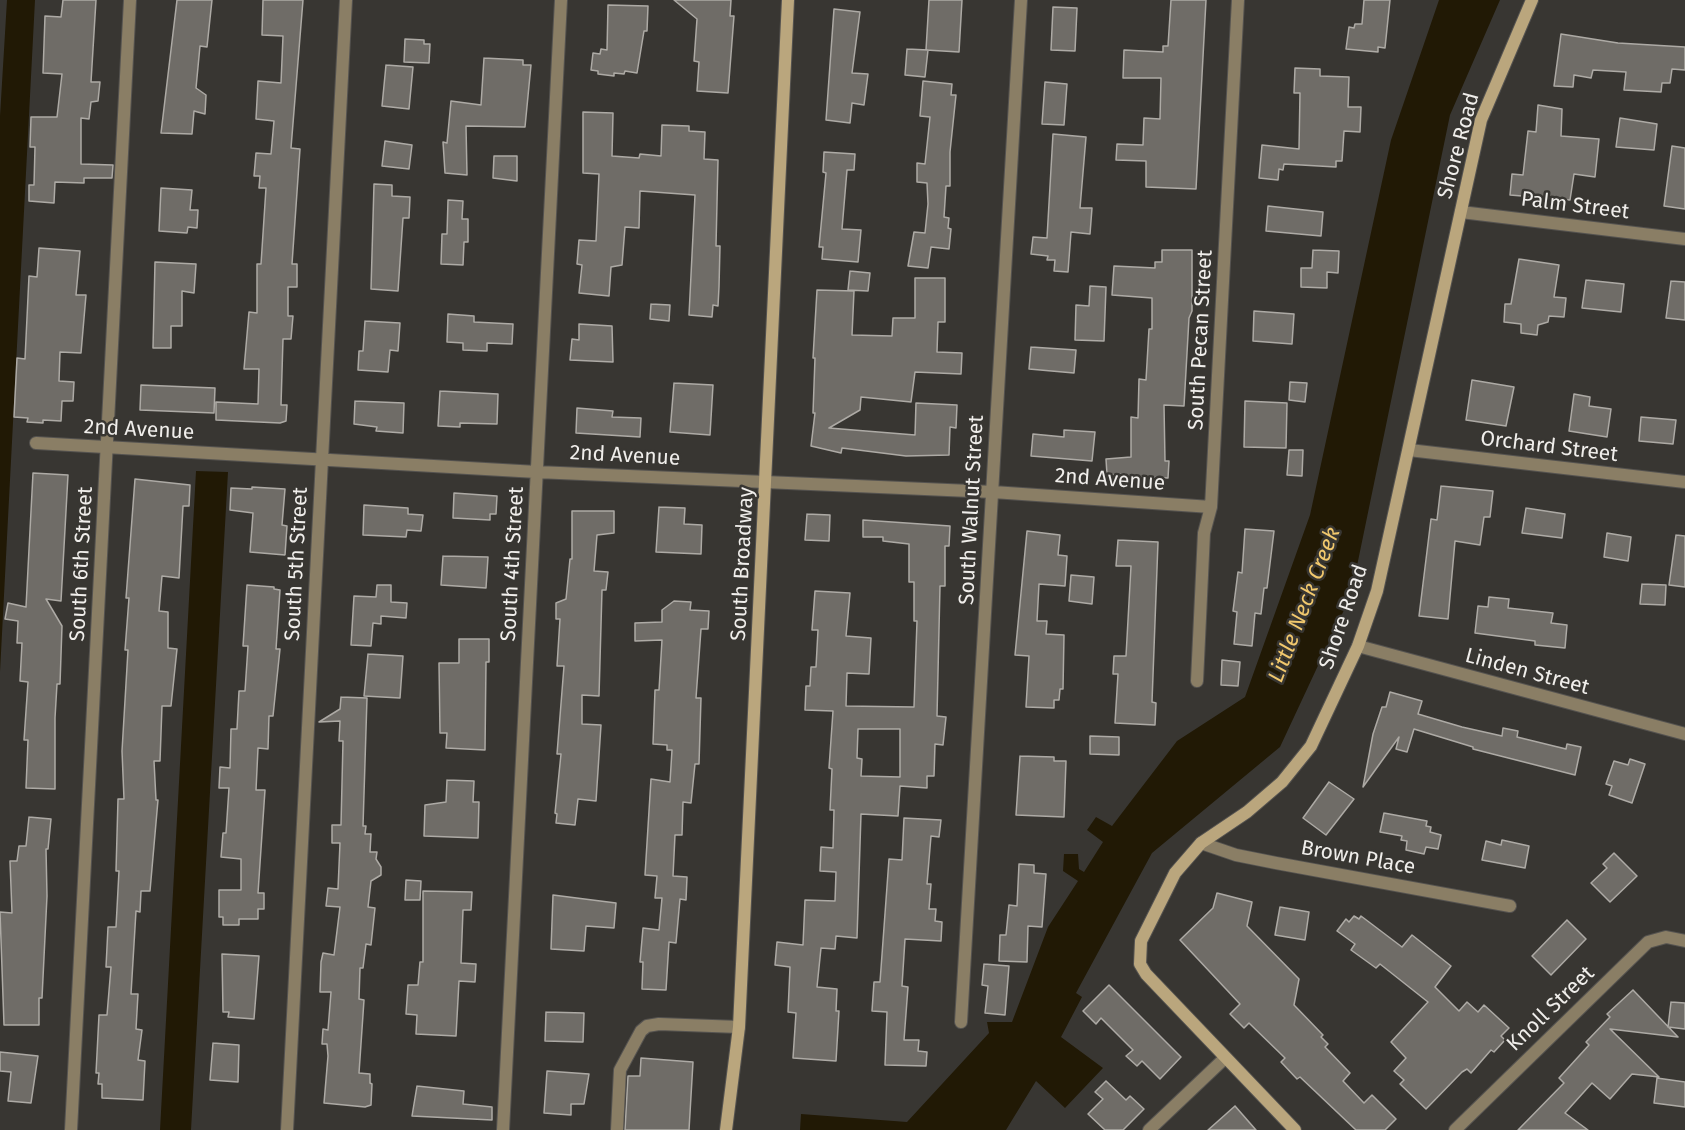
<!DOCTYPE html>
<html>
<head>
<meta charset="utf-8">
<style>
  body { margin:0 }
  canvas { display:block; background:#383632 }
</style>
</head>
<body>
<canvas width="1685" height="1130"></canvas>
<script>
const context = document.querySelector('canvas').getContext('2d');
context.lineJoin = 'round';
function fillPath(path, color) {
  context.fillStyle = color;
  context.fill(path, 'evenodd');
}
function toPath(rows) {
  const path = new Path2D();
  for (const r of rows) {
    path.moveTo(r[0], r[1]);
    for (let i = 2; i < r.length; i += 2) path.lineTo(r[i], r[i + 1]);
  }
  return path;
}
function trace(path, color, width, dash) {
  context.strokeStyle = color;
  context.lineWidth = width;
  context.lineCap = dash ? 'butt' : 'round';
  context.setLineDash(dash || []);
  context.stroke(path);
}
function write(font, color, halo, rows, align = 'center') {
  context.font = font + ' "Fira Sans",sans-serif';
  context.lineWidth = 5;
  context.setLineDash([]);
  context.textBaseline = 'middle';
  context.strokeStyle = halo;
  context.fillStyle = color;
  for (const [text, x, y, turn = 0] of rows) {
    context.save();
    context.translate(x, y);
    context.rotate((+turn || 0) * Math.PI / 180);
    context.textAlign = isNaN(turn) ? turn : align;
    if (halo) context.strokeText(text, 0, 0);
    context.fillText(text, 0, 0);
    context.restore();
  }
}
fillPath(toPath([
  [7,0,35,0,0,672,0,116],
  [1439,0,1500,0,1450,115,1351,595,1280,747,1152,853,1076,993,1082,997,1061,1037,1103,1068,1065,1108,1036,1081,1006,1130,800,1130,801,1114,907,1122,989,1033,987,1022,1012,1022,1048,927,1078,881,1063,871,1064,854,1078,854,1079,869,1084,872,1103,842,1087,830,1096,817,1112,826,1177,741,1245,697,1310,515,1391,140],
  [196,471,228,472,191,1130,160,1130]
]), '#211905');
const building = toPath([
  [63,0,96,0,91,82,100,82,98,101,91,102,89,119,81,118,81,164,113,165,112,178,84,178,84,183,55,182,54,203,29,201,29,185,34,185,35,147,30,147,31,117,57,117,62,74,43,73,45,16,61,17,63,0],
  [177,0,212,0,207,47,200,46,196,88,206,95,205,114,194,111,192,134,161,133,177,0],
  [263,0,303,0,291,148,300,149,292,264,297,264,297,287,288,287,288,316,293,316,291,339,283,339,281,405,287,405,286,421,280,423,216,420,216,402,258,404,259,369,244,369,249,312,257,313,257,264,261,264,266,188,259,188,260,176,254,176,256,153,271,154,274,121,256,119,258,81,281,83,283,36,262,35,263,0],
  [674,0,731,0,730,16,734,16,728,93,697,91,699,62,694,61,697,19,674,0],
  [929,0,962,0,959,52,926,50,929,0],
  [1171,0,1206,0,1196,189,1146,187,1146,161,1116,160,1117,144,1143,145,1144,118,1160,119,1161,78,1123,78,1124,50,1163,52,1163,46,1168,46,1171,0],
  [1364,0,1390,0,1385,48,1378,47,1378,52,1346,49,1349,27,1354,28,1355,24,1362,24,1364,0],
  [608,5,648,6,647,31,644,31,637,73,625,71,624,74,614,73,614,76,598,74,598,71,591,70,593,53,600,54,601,49,607,50,608,5],
  [1053,7,1077,8,1075,51,1051,50,1053,7],
  [834,9,860,12,852,73,868,74,864,105,852,103,850,123,826,120,834,9],
  [1561,34,1618,43,1685,47,1685,70,1672,69,1670,83,1662,83,1661,92,1624,90,1626,72,1593,70,1591,78,1574,75,1573,87,1554,86,1561,34],
  [405,39,424,40,424,44,430,44,429,63,404,62,405,39],
  [907,49,928,50,925,77,905,75,907,49],
  [484,58,523,60,523,65,531,65,525,127,466,126,467,175,445,173,443,142,447,143,451,101,481,105,484,58],
  [386,65,413,67,409,109,382,106,386,65],
  [1295,68,1320,69,1320,76,1349,77,1348,107,1361,107,1360,132,1344,131,1342,161,1336,161,1336,167,1284,164,1283,170,1279,169,1278,180,1259,178,1262,145,1299,149,1300,93,1294,93,1295,68],
  [923,81,952,84,951,95,956,95,950,152,950,186,946,186,944,217,949,218,948,228,951,229,949,249,931,247,928,268,908,266,914,232,925,233,928,204,927,183,917,182,917,163,925,164,930,117,920,116,923,81],
  [1045,82,1067,84,1064,125,1042,124,1045,82],
  [1538,105,1562,109,1561,136,1599,139,1595,177,1574,174,1570,200,1510,195,1512,174,1523,175,1528,131,1536,132,1538,105],
  [583,112,613,113,612,156,639,158,640,154,661,156,662,125,689,126,689,131,705,132,704,159,718,160,716,246,720,246,719,287,718,306,713,305,712,317,689,315,695,195,640,191,639,228,625,227,622,265,611,267,609,296,579,293,582,265,577,264,579,240,596,241,599,174,583,173,583,112],
  [1620,118,1657,124,1654,150,1616,147,1620,118],
  [1053,134,1086,137,1080,208,1092,208,1090,234,1071,232,1068,272,1054,271,1055,260,1047,260,1048,256,1031,254,1033,237,1047,238,1053,134],
  [385,141,412,145,409,169,382,166,385,141],
  [1672,146,1685,148,1685,209,1664,206,1672,146],
  [824,152,855,154,854,170,847,170,842,229,861,230,858,262,822,259,823,247,819,247,826,173,823,172,824,152],
  [494,156,517,156,517,181,493,178,494,156],
  [374,184,392,185,392,196,410,197,409,218,403,218,398,291,371,289,374,184],
  [161,188,192,190,190,210,198,210,197,228,188,227,187,233,159,231,161,188],
  [448,200,463,201,462,219,468,219,468,242,464,242,463,265,441,264,442,234,447,234,448,200],
  [1268,206,1323,212,1321,236,1266,231,1268,206],
  [39,248,80,251,76,295,86,295,81,353,60,352,59,381,74,382,73,401,62,401,61,421,43,420,43,423,27,422,28,418,14,417,17,358,25,359,29,276,37,277,39,248],
  [1162,250,1192,250,1192,311,1189,318,1184,406,1164,405,1165,461,1169,461,1168,478,1125,476,1125,474,1107,475,1106,459,1131,457,1131,417,1138,418,1139,379,1146,380,1149,329,1152,329,1152,298,1112,295,1114,266,1155,268,1155,262,1162,262,1162,250],
  [1313,250,1339,251,1338,273,1327,272,1327,288,1301,287,1301,268,1312,268,1313,250],
  [1519,259,1559,265,1554,297,1566,298,1564,317,1549,316,1548,322,1538,325,1537,335,1521,333,1521,324,1504,322,1505,304,1511,304,1519,259],
  [155,262,196,264,194,293,182,291,182,326,171,326,171,348,153,348,155,262],
  [850,271,870,273,868,291,848,290,850,271],
  [915,278,945,278,945,322,938,322,937,352,962,353,961,374,915,372,911,402,861,397,860,410,829,428,915,435,916,403,957,405,956,428,950,427,949,455,906,456,842,448,841,453,811,446,815,413,813,413,815,358,813,358,817,290,854,291,852,335,892,336,893,318,915,318,915,278],
  [1586,280,1624,284,1621,312,1582,308,1586,280],
  [1671,281,1685,282,1685,320,1666,318,1671,281],
  [1090,286,1106,287,1104,341,1075,340,1076,305,1089,306,1090,286],
  [651,304,670,305,669,321,650,319,651,304],
  [1254,311,1294,314,1292,344,1253,341,1254,311],
  [448,314,474,316,474,322,513,324,512,344,487,343,487,351,463,350,463,343,447,342,448,314],
  [365,321,400,323,398,351,390,350,388,372,358,370,359,351,363,351,365,321],
  [579,324,612,326,613,362,570,360,572,339,579,340,579,324],
  [1031,347,1076,350,1074,373,1029,369,1031,347],
  [1472,380,1514,387,1506,426,1466,420,1472,380],
  [1290,382,1307,383,1305,402,1289,400,1290,382],
  [674,383,713,385,710,435,670,432,674,383],
  [141,385,215,388,214,413,140,410,141,385],
  [440,391,498,394,497,424,460,423,460,427,438,426,440,391],
  [1574,394,1590,397,1589,406,1611,409,1607,437,1569,431,1574,394],
  [355,401,404,403,403,433,376,431,377,427,354,424,355,401],
  [1245,401,1287,403,1286,448,1244,447,1245,401],
  [577,408,613,411,612,417,641,418,640,437,576,433,577,408],
  [1641,417,1676,420,1673,444,1639,441,1641,417],
  [1064,430,1095,432,1092,461,1031,456,1033,434,1064,437,1064,430],
  [1289,450,1303,450,1302,476,1287,475,1289,450],
  [33,473,68,475,61,601,46,599,62,626,60,684,57,684,55,718,55,789,26,788,28,740,24,740,28,682,20,681,22,643,17,643,18,621,5,619,8,603,26,607,33,473],
  [135,479,190,485,189,506,183,506,179,578,162,576,159,611,168,612,168,648,177,649,171,706,162,706,160,761,154,761,156,800,158,800,150,891,141,891,140,912,136,911,131,994,138,994,136,1029,142,1030,138,1060,145,1061,143,1100,102,1098,102,1084,98,1084,99,1073,96,1073,99,1015,107,1015,111,967,106,967,108,927,116,927,119,871,116,871,118,799,124,799,122,751,128,650,125,650,129,598,126,598,135,479],
  [1441,486,1493,491,1490,517,1484,517,1480,545,1455,541,1448,619,1419,616,1431,519,1437,520,1441,486],
  [252,487,285,489,282,525,287,526,285,555,250,552,253,513,230,510,231,488,252,489,252,487],
  [454,493,497,496,496,514,490,514,490,520,453,518,454,493],
  [364,505,408,508,408,514,423,515,421,531,407,530,406,537,363,535,364,505],
  [659,507,685,508,684,524,702,525,701,554,656,552,659,507],
  [1526,508,1565,514,1562,538,1522,533,1526,508],
  [572,511,614,511,614,533,597,535,594,571,608,572,606,590,602,590,599,696,582,695,582,724,601,725,596,801,578,799,575,825,556,823,557,814,555,813,561,754,557,754,564,666,557,666,560,619,556,619,556,603,566,599,570,559,572,559,572,511],
  [807,514,830,515,829,541,805,540,807,514],
  [863,520,950,526,949,546,945,546,945,586,940,586,937,716,946,717,943,745,935,744,934,776,927,776,927,788,900,786,898,816,861,814,857,938,836,936,835,949,821,948,817,987,837,989,836,1011,839,1011,836,1061,793,1058,796,1013,788,1012,790,967,775,965,777,942,803,945,805,900,835,901,836,872,820,871,821,847,833,848,834,810,830,810,832,769,829,768,833,711,805,710,806,686,810,686,811,667,816,667,818,630,812,630,815,591,850,593,846,636,871,638,869,674,847,673,846,706,914,707,917,621,914,621,914,582,909,582,909,544,883,541,883,537,863,537,863,520],
  [858,729,900,729,900,777,861,776,862,759,857,758,858,729],
  [1245,529,1274,531,1267,588,1264,588,1261,614,1255,613,1252,646,1234,644,1237,612,1233,611,1238,572,1242,573,1245,529],
  [1027,531,1060,535,1058,555,1067,556,1065,586,1039,584,1037,621,1047,621,1046,634,1064,635,1063,689,1060,689,1059,700,1054,700,1054,708,1026,707,1029,656,1015,655,1027,531],
  [1607,533,1631,537,1628,561,1604,557,1607,533],
  [1676,535,1685,536,1685,587,1669,585,1676,535],
  [1118,540,1158,542,1152,702,1156,703,1155,725,1115,723,1118,674,1113,674,1114,656,1126,656,1131,566,1116,566,1118,540],
  [443,556,488,557,486,588,441,585,443,556],
  [1071,575,1094,577,1092,604,1069,601,1071,575],
  [1642,584,1666,585,1665,605,1640,604,1642,584],
  [247,585,274,587,274,589,280,590,276,649,280,649,273,716,269,716,268,749,258,748,256,790,265,790,258,893,264,893,264,909,258,909,258,919,239,919,239,925,223,925,223,917,219,917,219,890,241,890,241,859,221,857,223,833,226,833,229,788,219,788,220,767,230,768,231,729,237,729,239,691,245,691,248,646,243,646,247,585],
  [377,585,391,585,391,602,407,603,406,618,381,616,381,624,373,623,371,646,351,645,354,596,376,597,377,585],
  [1489,597,1509,599,1508,608,1553,613,1551,623,1567,625,1565,648,1535,645,1535,641,1475,633,1478,606,1488,607,1489,597],
  [674,601,691,602,690,610,709,611,708,629,701,629,696,698,701,698,699,764,695,764,691,803,683,802,682,835,675,835,673,876,687,877,686,900,680,899,676,943,669,942,666,990,642,989,643,962,640,962,643,928,659,930,662,898,655,898,657,876,645,875,651,779,670,782,672,750,667,750,667,745,653,744,655,690,659,690,662,640,635,641,635,623,662,622,662,610,674,601],
  [459,639,489,639,489,662,486,662,485,750,446,748,447,733,440,733,439,663,459,663,459,639],
  [368,654,403,656,400,698,364,696,368,654],
  [1222,660,1240,662,1238,686,1221,685,1222,660],
  [1390,692,1422,701,1418,714,1462,727,1502,736,1503,728,1518,731,1517,737,1566,749,1567,744,1581,747,1575,775,1473,749,1473,747,1414,729,1407,752,1396,749,1399,737,1363,787,1373,734,1382,707,1386,707,1390,692],
  [341,697,367,698,363,826,366,826,365,834,371,834,370,852,377,852,376,859,381,867,381,875,371,881,368,907,375,908,371,945,366,944,363,968,360,968,359,999,364,1000,359,1073,370,1074,370,1083,372,1084,371,1105,365,1107,324,1103,328,1056,327,1044,322,1044,323,1029,328,1030,331,992,320,992,321,962,323,953,334,955,340,907,326,906,328,888,338,889,340,843,332,843,332,825,341,825,343,741,339,741,340,721,319,722,340,709,341,697],
  [1090,736,1119,737,1119,755,1090,754,1090,736],
  [1020,756,1054,757,1054,761,1066,761,1064,817,1016,815,1020,756],
  [1630,759,1645,764,1632,803,1609,795,1612,786,1606,784,1614,761,1628,765,1630,759],
  [447,780,474,781,473,802,479,802,478,838,424,836,425,805,446,802,447,780],
  [1329,782,1354,799,1326,835,1303,818,1329,782],
  [1384,813,1427,821,1426,826,1431,827,1430,832,1441,835,1438,849,1426,847,1424,854,1406,850,1407,841,1401,840,1402,836,1380,832,1384,813],
  [29,817,51,819,48,849,46,849,47,896,42,998,39,998,39,1025,4,1025,0,912,12,913,10,861,17,861,19,846,26,846,29,817],
  [904,818,941,820,939,837,931,836,927,884,931,884,929,909,936,909,935,921,942,922,941,941,905,939,902,986,908,987,904,1040,919,1040,918,1051,927,1052,926,1066,885,1065,887,1012,872,1011,874,982,880,982,889,859,902,860,904,818],
  [1502,840,1529,846,1525,868,1482,860,1486,841,1501,845,1502,840],
  [1614,853,1637,876,1610,902,1591,883,1607,868,1603,864,1614,853],
  [1019,864,1034,865,1034,873,1046,874,1042,927,1028,926,1027,962,999,961,1000,935,1006,935,1009,905,1017,906,1019,864],
  [406,880,421,881,420,900,405,900,406,880],
  [423,891,472,892,471,910,463,910,461,963,476,964,475,982,459,981,456,1036,416,1034,417,1015,406,1014,408,985,418,985,420,962,423,962,423,891],
  [1217,893,1252,902,1247,926,1299,979,1294,1005,1323,1035,1321,1037,1328,1044,1325,1047,1350,1073,1343,1081,1364,1103,1372,1095,1396,1119,1385,1130,1356,1130,1300,1077,1297,1079,1281,1062,1285,1058,1249,1023,1244,1028,1230,1014,1240,1004,1180,940,1213,908,1217,893],
  [553,895,616,903,614,928,586,926,584,951,551,949,553,895],
  [1280,907,1309,912,1305,940,1275,935,1280,907],
  [1354,916,1359,919,1361,916,1402,947,1412,935,1451,966,1435,987,1459,1011,1467,1002,1478,1012,1484,1005,1509,1028,1501,1036,1505,1040,1494,1052,1491,1050,1471,1073,1467,1069,1462,1072,1426,1109,1400,1084,1404,1080,1394,1071,1406,1058,1391,1042,1428,1002,1380,964,1376,968,1351,950,1355,944,1337,931,1346,919,1349,922,1354,916],
  [1567,920,1586,939,1551,975,1532,956,1567,920],
  [222,954,259,956,254,1019,228,1017,229,1012,223,1012,222,954],
  [984,964,1009,966,1005,1015,985,1013,988,986,982,985,984,964],
  [1109,985,1181,1057,1160,1079,1142,1061,1137,1066,1126,1056,1133,1050,1101,1018,1096,1024,1083,1011,1109,985],
  [1633,990,1678,1037,1610,1029,1659,1077,1632,1074,1610,1099,1592,1083,1565,1113,1588,1130,1518,1130,1564,1083,1559,1078,1589,1045,1586,1042,1610,1017,1607,1014,1633,990],
  [1671,1002,1685,1003,1685,1029,1668,1027,1671,1002],
  [546,1012,584,1013,583,1042,545,1041,546,1012],
  [213,1043,239,1045,238,1082,210,1080,213,1043],
  [0,1052,38,1056,31,1103,8,1101,11,1072,0,1071,0,1052],
  [641,1058,693,1062,689,1130,625,1130,628,1076,640,1076,641,1058],
  [547,1071,589,1074,584,1104,571,1104,571,1115,544,1113,547,1071],
  [1657,1078,1685,1082,1685,1107,1654,1103,1657,1078],
  [1106,1081,1126,1100,1130,1096,1144,1109,1123,1130,1105,1130,1088,1114,1103,1099,1095,1092,1106,1081],
  [417,1086,464,1091,463,1104,492,1107,492,1120,412,1116,417,1086],
  [1235,1106,1256,1130,1208,1130,1235,1106]
]);
fillPath(building, '#6f6c67');
trace(building, '#adaaa5', 1.5);
const lane = toPath([
  [617,1130,620,1070,641,1031,647,1026,659,1024,739,1027]
]);
const street = toPath([
  [1461,212,1685,239],
  [36,443,537,472,993,492,1211,507],
  [1409,450,1685,482],
  [1358,646,1685,734],
  [1197,681,1204,533,1211,507,1238,0],
  [1201,843,1236,855,1276,863,1510,906],
  [961,1022,1021,0],
  [71,1130,130,0],
  [287,1130,346,0],
  [503,1130,561,0],
  [1149,1130,1225,1058],
  [1455,1130,1648,942,1666,937,1685,941]
]);
const secondary = toPath([
  [726,1130,739,1027,788,0],
  [1295,1130,1146,974,1140,964,1141,941,1175,873,1201,843,1247,812,1282,782,1311,746,1358,646,1377,591,1481,120,1532,0]
]);
trace(lane, '#555350', 14);
trace(street, '#555350', 14);
trace(secondary, '#555350', 14);
trace(lane, '#8a7e65', 12);
trace(street, '#8a7e65', 12);
trace(secondary, '#baa67d', 12);
write('21px', '#f0eeeb', '#383632', [
  ["Shore Road",1459,146,-75],
  ["Palm Street",1575,206,7],
  ["South Pecan Street",1201,340,-87],
  ["2nd Avenue",139,430,3],
  ["Orchard Street",1549,447,7],
  ["2nd Avenue",625,456,3],
  ["2nd Avenue",1110,480,4],
  ["South Walnut Street",972,510,-87],
  ["South 6th Street",82,564,-87],
  ["South 5th Street",297,564,-87],
  ["South 4th Street",513,564,-87],
  ["South Broadway",743,564,-87],
  ["Shore Road",1344,617,-71],
  ["Linden Street",1527,672,15],
  ["Brown Place",1358,858,10],
  ["Knoll Street",1551,1009,-44]
]);
write('italic 22px', '#f1c86d', '#383632', [
  ["Little Neck Creek",1305,605,-69]
]);
</script>
</body>
</html>
